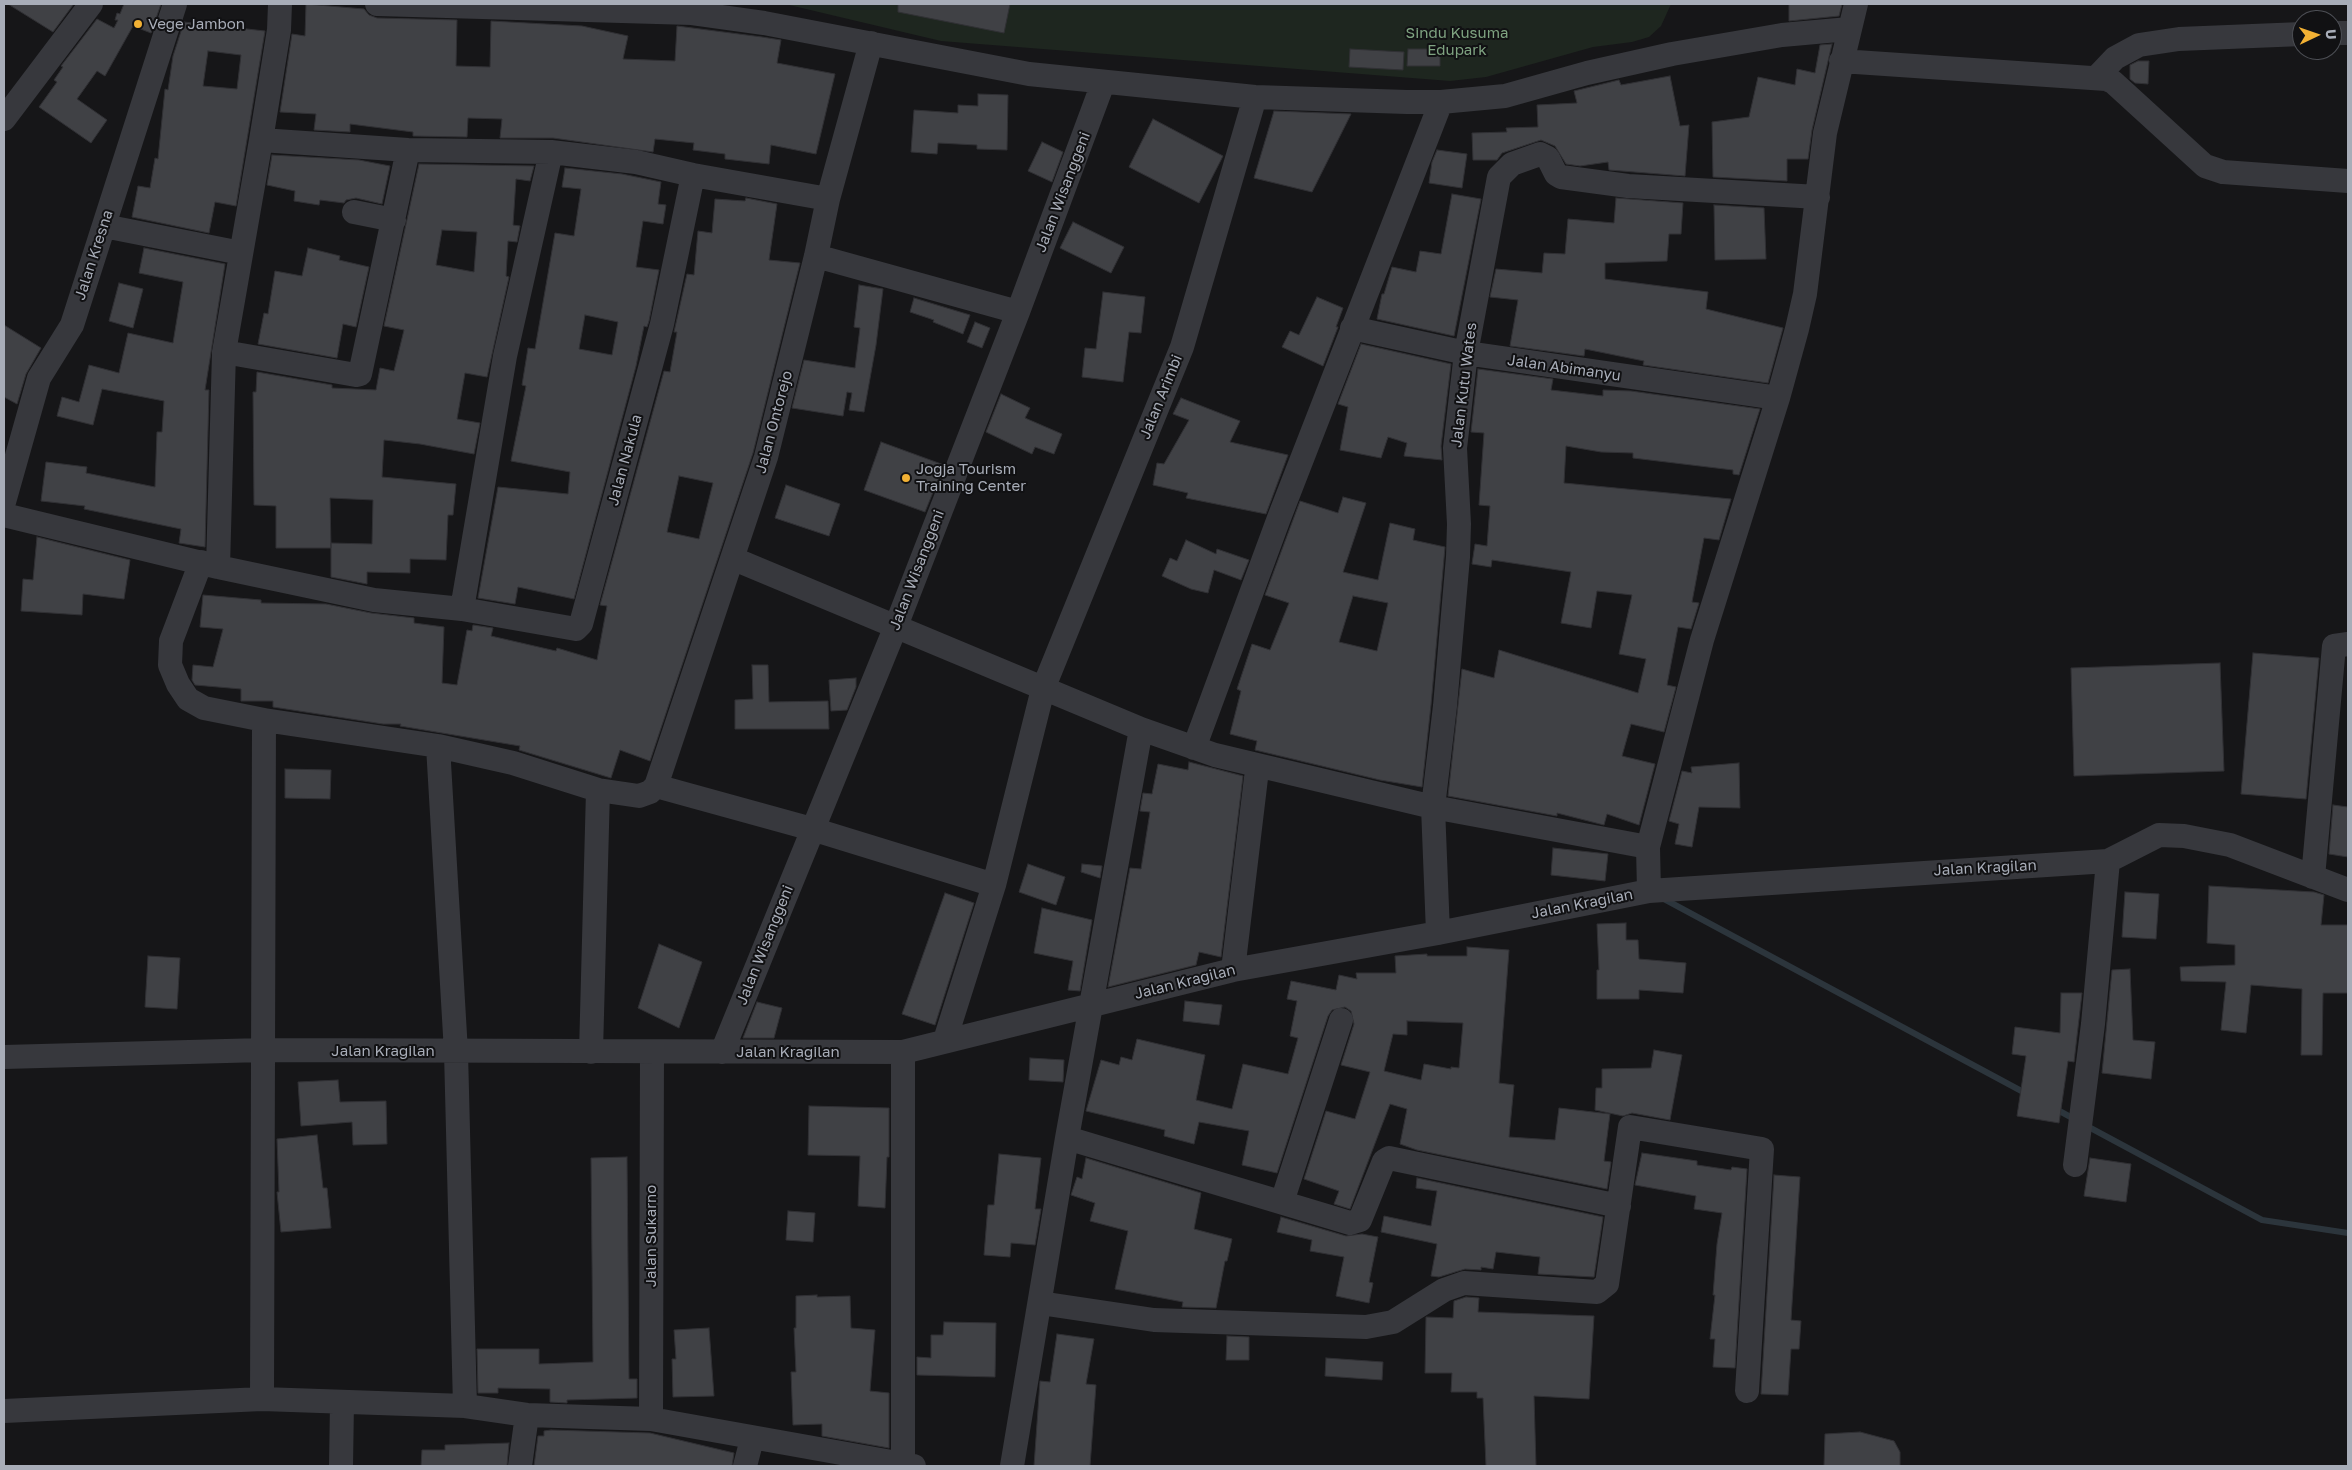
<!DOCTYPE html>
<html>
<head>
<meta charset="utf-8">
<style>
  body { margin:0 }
  #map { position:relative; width:2352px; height:1470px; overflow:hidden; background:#161618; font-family:"Golos Text",sans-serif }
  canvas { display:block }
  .frame { position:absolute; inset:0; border:5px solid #a8adb8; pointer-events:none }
  .north { position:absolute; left:2292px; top:10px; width:50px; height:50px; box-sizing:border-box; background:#111113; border:1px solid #4d4f55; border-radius:50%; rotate:87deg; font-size:14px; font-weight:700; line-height:20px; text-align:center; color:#a8adb8 }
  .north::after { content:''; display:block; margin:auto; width:18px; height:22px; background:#f2b134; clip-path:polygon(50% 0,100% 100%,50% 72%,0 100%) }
</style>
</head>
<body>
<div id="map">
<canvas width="2352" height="1470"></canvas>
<div class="frame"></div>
<div class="north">U</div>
</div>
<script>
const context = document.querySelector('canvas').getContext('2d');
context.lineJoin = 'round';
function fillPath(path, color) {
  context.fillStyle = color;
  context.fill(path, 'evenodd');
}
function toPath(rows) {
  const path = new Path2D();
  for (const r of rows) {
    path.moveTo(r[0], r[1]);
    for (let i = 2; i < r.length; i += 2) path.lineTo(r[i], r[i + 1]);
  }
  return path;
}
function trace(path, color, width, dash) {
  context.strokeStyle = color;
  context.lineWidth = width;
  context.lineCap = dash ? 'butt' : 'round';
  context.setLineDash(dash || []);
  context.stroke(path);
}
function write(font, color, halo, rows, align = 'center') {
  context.font = font + ' "Golos Text",sans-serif';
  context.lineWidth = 4;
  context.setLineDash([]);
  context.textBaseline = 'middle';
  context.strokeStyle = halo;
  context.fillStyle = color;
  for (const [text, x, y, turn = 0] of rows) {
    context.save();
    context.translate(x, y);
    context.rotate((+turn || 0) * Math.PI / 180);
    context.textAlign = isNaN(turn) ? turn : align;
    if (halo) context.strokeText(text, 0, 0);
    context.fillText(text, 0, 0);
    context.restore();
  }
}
fillPath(toPath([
  [785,4,1671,4,1661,26,1649,37,1632,42,1593,47,1486,77,1450,81,941,41]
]), '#1e261f');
trace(toPath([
  [1664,899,2027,1094],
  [2054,1108,2076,1120],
  [2085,1125,2262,1220,2348,1233]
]), '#2c353c', 6);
const building = toPath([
  [8,4,71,4,73,5,53,32,8,4],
  [124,4,161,4,151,33,133,26,105,76,97,71,77,99,107,120,91,143,39,107,57,82,54,80,63,67,61,66,97,19,114,28,118,20,115,20,117,13,120,14,124,4],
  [306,4,364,9,369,15,377,18,457,20,456,66,490,67,491,21,582,26,628,36,623,59,675,61,677,26,762,37,781,40,777,63,835,74,816,154,771,145,769,164,725,159,725,154,693,150,694,143,655,139,653,152,553,138,500,138,502,119,468,118,467,137,413,136,413,132,350,124,350,132,314,130,316,114,280,112,292,34,305,36,306,4],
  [898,4,1010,4,1004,33,898,12,898,4],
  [1789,4,1842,4,1839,16,1789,21,1789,4],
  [184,22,265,31,236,206,215,202,209,233,132,217,138,186,150,188,155,158,158,159,165,89,168,90,173,56,184,22],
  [208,51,241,55,237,89,203,86,208,51],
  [1832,44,1812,130,1808,159,1787,159,1787,181,1713,177,1712,122,1749,117,1758,77,1795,85,1797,69,1815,73,1820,45,1832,44],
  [1350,49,1404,52,1403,70,1349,67,1350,49],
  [1408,49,1440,49,1440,66,1407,66,1408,49],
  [2138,61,2149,61,2148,84,2135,83,2130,79,2130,65,2138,61],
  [1670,76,1680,126,1689,125,1685,176,1609,170,1608,162,1580,166,1566,164,1555,146,1541,140,1502,153,1497,160,1473,160,1472,133,1507,132,1506,128,1538,127,1537,105,1577,103,1574,91,1619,80,1621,85,1670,76],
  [978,94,1008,95,1007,150,977,149,977,145,938,143,937,154,911,152,914,110,958,113,958,105,978,106,978,94],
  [1274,111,1351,114,1312,192,1254,178,1274,111],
  [1153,119,1223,156,1199,203,1129,167,1153,119],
  [1042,142,1063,152,1052,182,1028,171,1042,142],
  [1437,150,1467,154,1462,188,1429,183,1432,162,1437,150],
  [272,155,359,160,390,166,382,204,356,198,346,200,344,203,320,200,319,205,294,201,295,191,267,185,272,155],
  [419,164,534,166,530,181,516,179,513,225,520,226,517,242,508,241,506,276,509,277,487,377,465,373,457,419,480,423,474,454,420,444,384,440,382,477,456,484,453,515,448,515,446,560,410,559,410,573,367,572,367,584,331,577,331,543,372,544,373,500,330,498,331,548,276,548,276,506,254,505,253,392,256,392,257,372,332,385,332,388,376,390,380,368,394,371,404,330,384,326,419,164],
  [442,230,477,232,474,272,436,265,442,230],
  [565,168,622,174,661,182,658,204,666,205,663,224,643,221,636,267,659,270,649,321,647,327,644,326,636,366,574,599,518,587,515,604,478,598,498,487,568,494,570,472,511,461,526,386,522,385,528,348,535,349,555,233,574,236,581,189,562,187,565,168],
  [585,315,618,322,612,355,579,349,585,315],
  [1452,194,1481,199,1454,336,1377,319,1382,294,1384,294,1392,267,1416,272,1420,251,1441,254,1452,194],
  [746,198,777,204,769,260,800,263,753,453,650,761,620,750,611,778,519,750,520,746,400,726,401,724,383,724,273,707,273,701,241,701,241,689,195,685,192,680,193,665,213,667,223,629,200,627,203,595,261,600,261,603,326,604,371,613,414,618,414,623,444,627,442,683,457,685,467,630,472,631,473,625,493,628,491,636,556,651,557,648,597,660,607,606,600,605,664,371,670,372,677,332,674,332,687,274,694,275,698,231,712,233,715,199,745,201,746,198],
  [679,476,713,483,699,539,667,532,679,476],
  [1616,198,1683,203,1681,234,1669,234,1667,261,1605,263,1605,279,1708,292,1706,309,1783,328,1768,383,1643,365,1644,361,1585,349,1584,356,1510,346,1518,300,1490,297,1496,269,1542,273,1544,253,1565,254,1568,219,1614,223,1616,198],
  [1714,205,1764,208,1766,259,1715,260,1714,205],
  [1073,222,1124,247,1111,273,1060,248,1073,222],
  [144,248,225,264,205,390,209,390,205,547,179,543,181,529,84,509,85,506,41,501,46,462,87,467,86,473,155,487,157,432,162,432,164,401,102,389,93,425,57,416,62,397,79,402,89,365,119,373,128,333,173,343,183,282,139,273,144,248],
  [308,248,340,256,339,260,369,267,356,327,343,324,337,358,258,344,264,313,268,314,275,271,302,276,308,248],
  [119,283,143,289,133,328,109,321,119,283],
  [859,285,883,289,876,345,864,412,849,410,852,393,847,392,843,416,792,408,804,360,855,368,860,328,854,327,859,285],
  [1103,292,1145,297,1141,333,1129,332,1123,382,1082,377,1085,348,1096,349,1103,292],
  [1317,297,1343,308,1336,327,1338,327,1323,366,1282,347,1290,331,1299,335,1317,297],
  [914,298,970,315,963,334,933,322,934,320,910,312,914,298],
  [975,322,990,328,982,348,967,342,975,322],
  [4,325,41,348,26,374,17,404,4,397,4,325],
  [1361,344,1451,364,1441,446,1442,460,1404,456,1407,443,1388,437,1381,458,1340,450,1348,407,1338,404,1361,344],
  [1478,369,1553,379,1551,390,1603,396,1603,390,1631,391,1760,409,1739,475,1733,474,1733,470,1633,458,1633,453,1601,452,1566,446,1564,483,1731,499,1719,540,1704,538,1692,602,1699,603,1691,629,1678,627,1667,685,1676,687,1664,732,1631,724,1622,756,1655,764,1639,825,1607,814,1604,825,1557,813,1557,816,1448,796,1462,669,1494,678,1499,650,1638,693,1646,659,1619,654,1632,595,1597,591,1591,628,1561,623,1571,572,1492,560,1491,567,1472,564,1475,544,1487,546,1490,506,1479,505,1484,433,1471,432,1478,369],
  [1001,394,1030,408,1025,418,1062,434,1054,454,1035,447,1032,454,986,432,1001,394],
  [1181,398,1240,421,1230,442,1288,455,1266,514,1186,498,1188,493,1153,485,1157,463,1164,464,1189,420,1173,414,1181,398],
  [881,442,944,465,925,512,864,490,881,442],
  [786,485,840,504,829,536,775,518,786,485],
  [1343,497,1366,503,1343,572,1378,580,1390,523,1415,529,1413,540,1445,547,1431,705,1422,787,1380,780,1255,750,1257,741,1230,734,1241,691,1237,689,1252,644,1270,650,1289,603,1265,595,1300,501,1338,513,1343,497],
  [1353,596,1388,603,1377,651,1339,642,1353,596],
  [37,537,130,560,124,599,83,594,82,615,21,611,23,579,33,580,37,537],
  [1186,540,1216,554,1217,549,1249,560,1241,580,1214,570,1208,593,1191,589,1162,576,1170,558,1177,561,1186,540],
  [2253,653,2319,658,2306,799,2241,794,2253,653],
  [2220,663,2224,771,2074,776,2071,668,2220,663],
  [752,665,768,665,769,702,828,701,829,729,735,729,735,700,753,699,752,665],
  [856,678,856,687,847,710,831,711,829,680,856,678],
  [1189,762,1243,776,1221,957,1199,952,1196,965,1108,987,1130,868,1141,869,1150,812,1140,811,1143,793,1152,794,1158,764,1188,770,1189,762],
  [1739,763,1740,808,1699,807,1692,847,1675,844,1679,824,1669,821,1682,771,1692,773,1691,767,1739,763],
  [285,769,331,770,330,799,285,798,285,769],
  [2333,805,2348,807,2348,857,2329,854,2333,805],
  [1553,848,1608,854,1605,881,1551,875,1553,848],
  [1028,864,1065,877,1056,905,1019,892,1028,864],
  [1082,864,1102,866,1100,878,1081,872,1082,864],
  [2209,886,2314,892,2324,895,2321,925,2348,925,2348,993,2323,993,2322,1055,2301,1055,2302,989,2251,985,2246,1033,2221,1030,2226,982,2181,981,2180,967,2235,965,2235,945,2207,943,2209,886],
  [2125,892,2159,894,2156,939,2122,937,2125,892],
  [945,893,974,903,935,1025,902,1014,945,893],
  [1042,908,1092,920,1080,991,1068,990,1073,961,1034,953,1042,908],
  [1626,923,1626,940,1638,940,1639,959,1686,963,1683,993,1639,990,1639,999,1597,999,1597,970,1599,970,1597,924,1626,923],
  [659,944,702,962,679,1028,638,1008,659,944],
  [1467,947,1509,950,1499,1083,1514,1085,1509,1137,1555,1140,1559,1108,1610,1114,1604,1161,1611,1162,1607,1189,1417,1150,1400,1144,1407,1109,1390,1104,1350,1209,1334,1204,1339,1191,1304,1179,1326,1111,1355,1119,1370,1072,1341,1065,1354,1024,1351,1011,1345,1007,1332,1010,1328,1016,1277,1173,1242,1165,1249,1131,1199,1122,1194,1144,1164,1136,1165,1130,1086,1111,1101,1060,1119,1065,1121,1057,1132,1060,1137,1039,1205,1055,1196,1100,1232,1109,1243,1064,1288,1074,1298,1038,1290,1036,1297,1001,1287,999,1291,981,1336,990,1339,975,1357,979,1356,973,1396,973,1395,956,1427,954,1427,956,1467,956,1467,947],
  [1407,1021,1463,1023,1459,1068,1451,1067,1451,1069,1424,1064,1421,1080,1384,1071,1393,1034,1407,1035,1407,1021],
  [148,956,180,958,177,1009,145,1007,148,956],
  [2130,969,2133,1040,2155,1042,2151,1079,2102,1073,2112,970,2130,969],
  [2061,993,2082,993,2074,1062,2068,1061,2059,1123,2017,1116,2026,1056,2012,1054,2015,1027,2060,1033,2061,993],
  [1185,1001,1222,1005,1219,1025,1183,1021,1185,1001],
  [757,1002,782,1008,774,1038,743,1038,757,1002],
  [1654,1050,1682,1055,1670,1120,1632,1113,1623,1116,1595,1110,1596,1088,1602,1088,1602,1069,1651,1068,1654,1050],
  [1030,1058,1064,1060,1063,1082,1029,1080,1030,1058],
  [338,1080,340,1102,386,1101,387,1144,353,1145,352,1122,301,1126,298,1082,338,1080],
  [809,1106,889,1108,889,1157,887,1157,885,1208,858,1206,860,1156,808,1155,809,1106],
  [317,1135,323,1188,327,1188,331,1228,281,1232,277,1192,279,1192,277,1139,317,1135],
  [1642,1153,1697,1161,1697,1165,1731,1170,1732,1167,1747,1169,1735,1368,1713,1367,1715,1339,1710,1339,1715,1295,1713,1295,1717,1244,1722,1213,1694,1209,1696,1196,1635,1185,1642,1153],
  [999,1154,1041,1158,1035,1209,1041,1209,1035,1245,1011,1243,1010,1257,984,1255,988,1205,994,1205,999,1154],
  [627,1157,629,1379,637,1379,637,1398,567,1400,567,1403,550,1402,550,1389,498,1388,498,1393,478,1393,477,1349,539,1349,539,1364,593,1362,591,1158,627,1157],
  [1086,1158,1201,1193,1194,1229,1232,1239,1227,1261,1225,1261,1216,1308,1182,1307,1183,1302,1115,1289,1128,1231,1090,1221,1095,1203,1071,1195,1077,1177,1082,1179,1086,1158],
  [2090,1158,2131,1164,2126,1202,2084,1196,2090,1158],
  [1774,1175,1800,1177,1791,1320,1801,1321,1799,1349,1791,1349,1788,1395,1761,1394,1774,1175],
  [1417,1178,1603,1217,1594,1277,1538,1274,1540,1257,1496,1252,1493,1269,1481,1267,1481,1270,1465,1269,1439,1277,1431,1276,1437,1244,1381,1232,1384,1216,1431,1226,1437,1191,1416,1188,1417,1178],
  [788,1211,815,1213,813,1242,786,1240,788,1211],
  [1281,1217,1346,1236,1362,1234,1378,1237,1369,1282,1373,1283,1369,1303,1336,1296,1344,1257,1310,1251,1312,1240,1277,1232,1281,1217],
  [817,1295,817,1297,850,1296,851,1328,875,1330,870,1391,889,1393,889,1448,822,1436,822,1424,793,1425,791,1372,796,1372,794,1328,796,1328,796,1296,817,1295],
  [1466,1297,1479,1298,1478,1312,1594,1316,1589,1399,1534,1396,1536,1466,1486,1466,1483,1398,1477,1398,1477,1392,1451,1392,1452,1373,1425,1373,1426,1317,1453,1318,1454,1301,1466,1297],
  [944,1322,996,1323,995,1377,917,1375,917,1357,931,1358,931,1335,943,1335,944,1322],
  [709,1328,714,1396,673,1397,672,1359,676,1359,674,1330,709,1328],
  [1057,1334,1094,1339,1086,1384,1096,1385,1090,1466,1034,1466,1040,1381,1050,1382,1057,1334],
  [1227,1336,1249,1337,1249,1360,1226,1360,1227,1336],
  [1326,1358,1383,1362,1382,1380,1325,1376,1326,1358],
  [551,1430,650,1433,734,1453,732,1466,534,1466,538,1436,544,1436,544,1431,551,1430],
  [1860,1432,1894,1441,1900,1452,1900,1466,1824,1466,1825,1434,1860,1432],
  [509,1443,507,1466,421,1466,422,1450,445,1450,445,1445,509,1443]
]);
fillPath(building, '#404145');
trace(building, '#303034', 1);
trace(toPath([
  [377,4,692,13,764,23,1029,74,1255,97,1407,102,1441,102,1505,96,1587,73,1672,54,1782,35,1849,29],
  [2332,33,2347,33],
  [1841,61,2106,79,2113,82,2205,166,2223,172,2348,181],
  [2096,78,2115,58,2139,45,2179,39,2302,34],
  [4,119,91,4],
  [261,140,408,150,551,152,636,162,693,175,828,199],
  [354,212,394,220],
  [104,226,241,253],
  [816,256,1018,312],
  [1352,328,1466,353,1778,398],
  [224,352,356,375,360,374,408,150],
  [4,502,39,378,72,325,175,4],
  [4,515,218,567,374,600,462,609,576,629,581,624,662,324,693,175],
  [734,559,1141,729,1215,755,1433,807,1648,847],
  [201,562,171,641,170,665,178,684,188,699,204,708,264,720,438,746,513,763,598,790,639,796,650,792,656,786,766,457,816,256,828,199,871,43],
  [218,567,224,352,261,140,279,30,280,4],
  [462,609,505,356,551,152],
  [438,746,456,1052,465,1406],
  [1194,748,1279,518,1441,102],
  [656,786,812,829,994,885],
  [2313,877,2334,646,2348,644],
  [1649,891,1648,847,1702,640,1778,398,1797,329,1805,294,1825,133,1856,4],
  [1438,933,1433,807,1445,706,1458,557,1459,524,1455,448,1466,353,1499,177,1512,164,1540,154,1548,158,1556,174,1561,177,1628,186,1818,197],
  [1233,970,1256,778],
  [945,1040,994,885,1043,689,1182,347,1255,97],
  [591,1052,598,790],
  [722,1052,896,626,1018,312,1103,83],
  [903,1052,903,1466],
  [4,1057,263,1050,903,1052,1233,970,1438,933,1649,891,2108,861,2159,835,2184,836,2230,845,2348,890],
  [1067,1138,1350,1223,1360,1220,1384,1161,1389,1158,1619,1206],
  [2075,1165,2093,1024,2108,861],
  [1282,1202,1341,1020],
  [1040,1303,1154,1320,1366,1327,1393,1322,1444,1290,1464,1283,1597,1292,1607,1284,1630,1127,1762,1149,1747,1391],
  [262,1399,465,1406,527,1415,651,1419,914,1466],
  [4,1411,262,1399,264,720],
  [651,1419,652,1052],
  [341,1466,342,1403],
  [520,1466,527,1415],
  [745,1466,752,1439],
  [1012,1466,1067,1138,1141,729]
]), '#37383d', 24);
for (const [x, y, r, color] of [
  [138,24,5,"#f2b134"],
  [906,478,5,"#f2b134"]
]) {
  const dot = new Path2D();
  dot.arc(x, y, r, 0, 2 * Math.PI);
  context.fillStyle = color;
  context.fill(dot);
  trace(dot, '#111113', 2);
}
write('15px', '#a8adb8', '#111113', [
  ["Vege Jambon",148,24],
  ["Jogja Tourism",916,469],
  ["Training Center",916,486]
], 'left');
write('15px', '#7fa381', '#111113', [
  ["Sindu Kusuma",1457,33],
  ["Edupark",1457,50]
]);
write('15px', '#a8adb8', '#111113', [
  ["Jalan Wisanggeni",1063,192,-69],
  ["Jalan Kresna",94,255,-72],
  ["Jalan Abimanyu",1564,368,8],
  ["Jalan Kutu Wates",1464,385,-83],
  ["Jalan Arimbi",1161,397,-68],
  ["Jalan Ontorejo",774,422,-75],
  ["Jalan Nakula",625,460,-75],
  ["Jalan Wisanggeni",917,570,-69],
  ["Jalan Kragilan",1985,868,-3],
  ["Jalan Kragilan",1582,904,-11],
  ["Jalan Wisanggeni",765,945,-68],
  ["Jalan Kragilan",1185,982,-14],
  ["Jalan Kragilan",383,1051],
  ["Jalan Kragilan",788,1052],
  ["Jalan Sukarno",651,1236,-90]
]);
</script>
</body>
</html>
